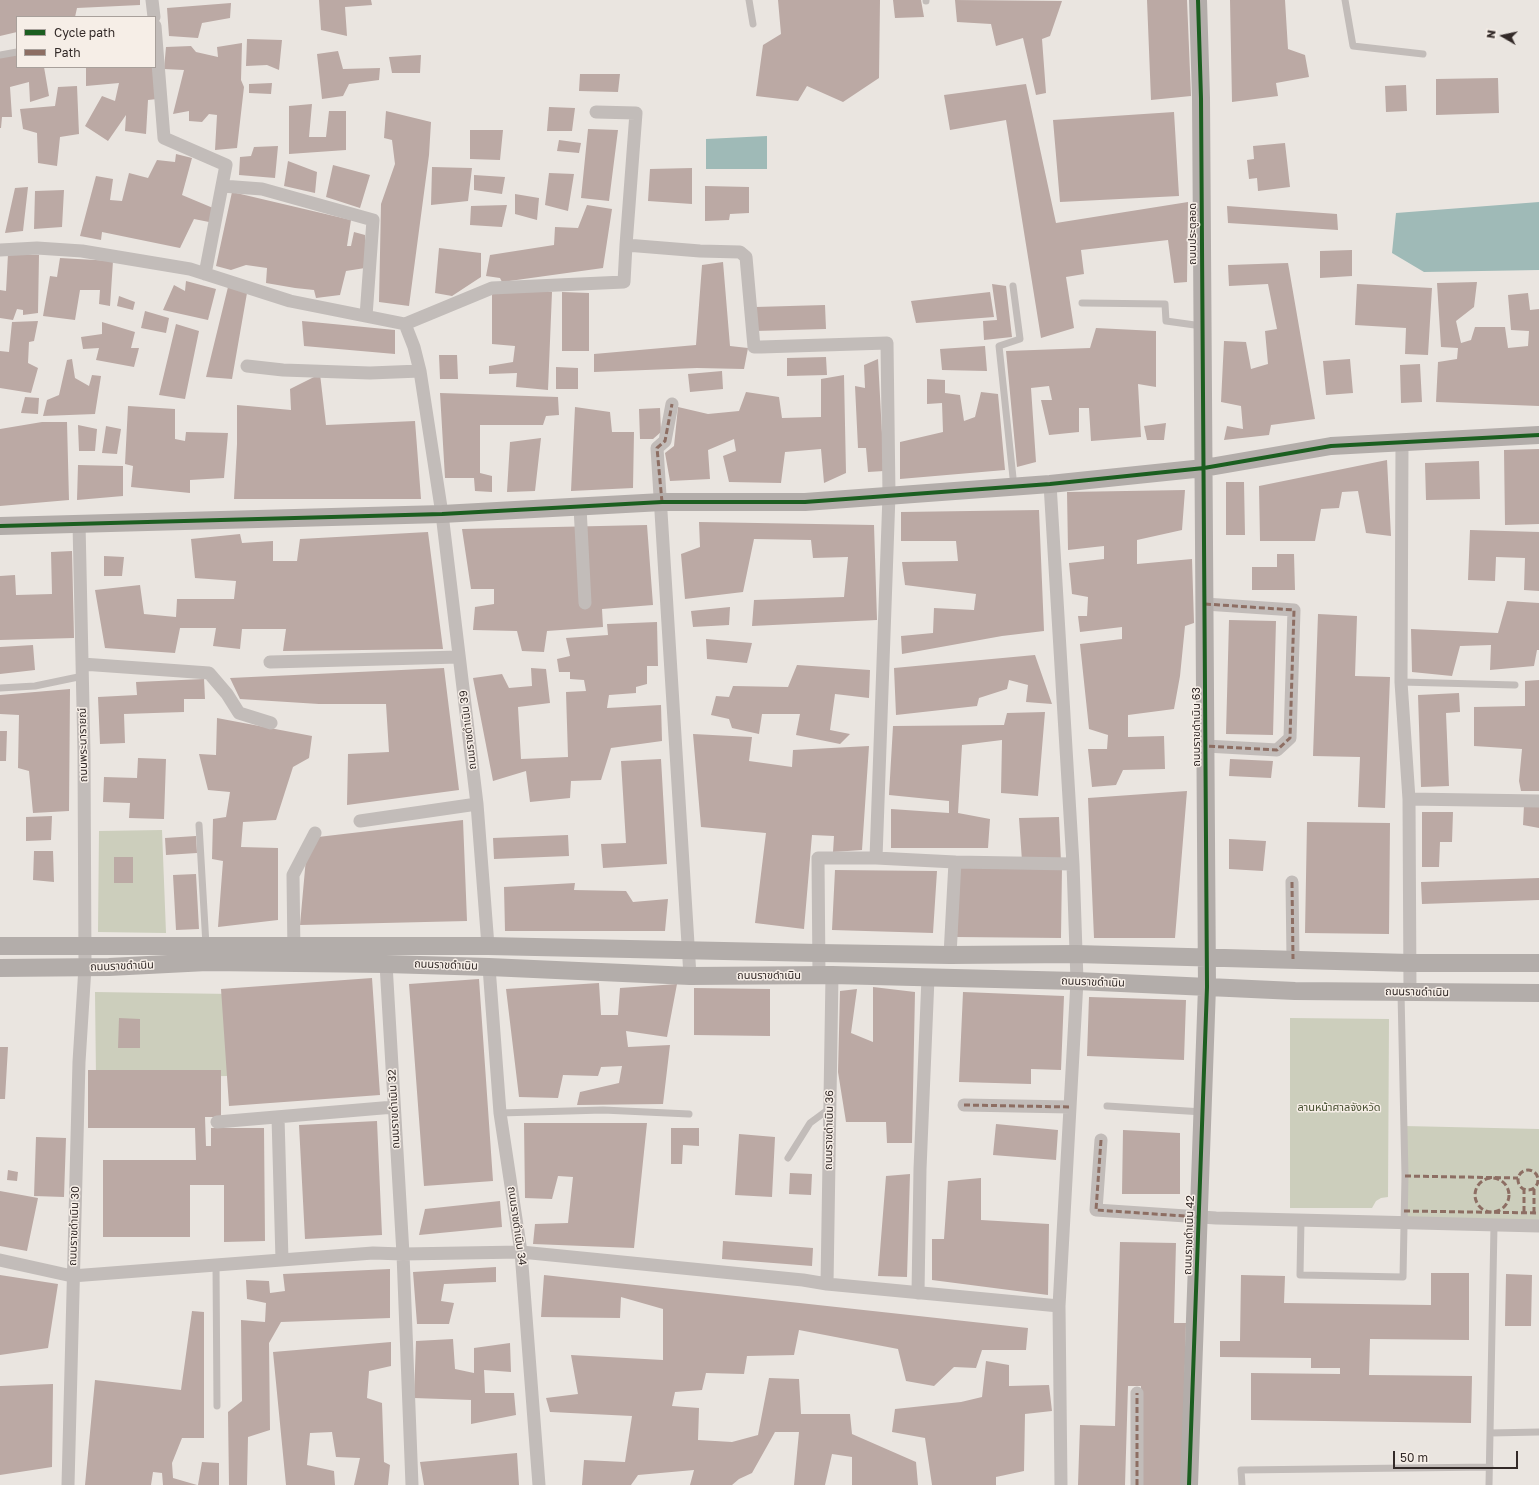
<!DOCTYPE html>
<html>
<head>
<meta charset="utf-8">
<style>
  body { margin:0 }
  #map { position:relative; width:1539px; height:1485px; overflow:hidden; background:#eae5e0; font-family:"Golos Text",sans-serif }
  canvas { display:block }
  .legend { position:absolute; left:16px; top:16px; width:140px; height:52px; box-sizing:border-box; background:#f6eee7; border:1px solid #a8a09b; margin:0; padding:5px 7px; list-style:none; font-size:12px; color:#332a28 }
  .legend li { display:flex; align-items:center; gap:8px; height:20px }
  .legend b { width:20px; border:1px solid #a8a09b }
  .north { position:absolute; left:1483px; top:16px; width:40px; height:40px; -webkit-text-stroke:3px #f6eee7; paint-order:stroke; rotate:279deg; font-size:11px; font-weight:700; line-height:16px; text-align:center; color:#332a28 }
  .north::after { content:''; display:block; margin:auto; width:14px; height:18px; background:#332a28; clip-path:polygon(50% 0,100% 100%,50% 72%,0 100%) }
  .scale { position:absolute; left:1393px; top:1451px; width:125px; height:18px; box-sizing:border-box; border:2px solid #332a28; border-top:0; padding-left:5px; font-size:12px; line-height:14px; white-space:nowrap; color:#332a28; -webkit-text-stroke:3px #f6eee7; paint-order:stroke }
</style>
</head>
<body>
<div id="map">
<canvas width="1539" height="1485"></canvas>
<ul class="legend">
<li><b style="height:5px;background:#1b5e20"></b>Cycle path</li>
<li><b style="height:5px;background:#8d6e63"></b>Path</li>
</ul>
<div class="north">N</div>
<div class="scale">50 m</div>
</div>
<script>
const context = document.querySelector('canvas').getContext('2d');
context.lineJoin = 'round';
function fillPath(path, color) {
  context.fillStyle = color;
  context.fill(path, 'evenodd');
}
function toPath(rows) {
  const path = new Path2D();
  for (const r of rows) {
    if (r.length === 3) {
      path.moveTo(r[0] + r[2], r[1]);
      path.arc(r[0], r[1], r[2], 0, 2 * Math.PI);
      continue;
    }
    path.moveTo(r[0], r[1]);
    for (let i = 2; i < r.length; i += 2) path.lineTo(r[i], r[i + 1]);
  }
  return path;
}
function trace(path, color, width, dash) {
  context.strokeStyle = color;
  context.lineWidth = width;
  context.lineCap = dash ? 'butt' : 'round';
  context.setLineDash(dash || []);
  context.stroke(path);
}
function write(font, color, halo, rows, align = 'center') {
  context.font = font + ' "Golos Text","Noto Sans Thai",sans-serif';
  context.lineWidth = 3;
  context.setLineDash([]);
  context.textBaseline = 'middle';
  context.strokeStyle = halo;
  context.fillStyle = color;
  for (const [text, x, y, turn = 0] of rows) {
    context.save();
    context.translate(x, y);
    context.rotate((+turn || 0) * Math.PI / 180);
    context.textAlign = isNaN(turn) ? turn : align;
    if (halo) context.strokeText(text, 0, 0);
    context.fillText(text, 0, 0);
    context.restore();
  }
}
fillPath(toPath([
  [162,830,166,933,98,932,99,831],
  [95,992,232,994,232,1076,96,1077],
  [1290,1018,1389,1019,1388,1197,1381,1198,1376,1201,1372,1208,1290,1208],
  [1404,1126,1539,1129,1539,1226,1404,1223]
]), '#cccebc');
fillPath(toPath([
  [767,136,767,169,706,169,706,139],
  [1539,202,1539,270,1424,272,1392,253,1396,213]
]), '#9fbab7');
fillPath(toPath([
  [0,0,140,0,140,5,77,8,75,17,17,17,17,32,0,36],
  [319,0,371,0,372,5,345,7,347,36,321,30],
  [778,0,880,0,879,78,843,102,807,86,798,101,756,96,763,45,781,34],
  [893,0,921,0,924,17,895,18],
  [955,0,1062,1,1050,36,1042,39,1046,93,1036,95,1023,38,996,46,991,24,957,22],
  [1147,0,1187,0,1191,96,1151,100],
  [1230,0,1285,0,1288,49,1305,55,1309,77,1276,83,1278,96,1232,102],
  [231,3,230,18,202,23,198,38,169,36,167,8],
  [247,39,282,40,279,70,267,65,246,66],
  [242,43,241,80,244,87,237,148,215,150,217,115,209,114,202,122,189,121,189,111,173,114,184,70,164,69,166,47,191,46,196,52,218,57,217,47],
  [338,51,343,69,380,68,379,80,349,84,343,96,322,99,317,54],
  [17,54,17,67,44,67,49,96,30,102,29,82,10,87,12,117,2,117,1,128,0,128,0,58],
  [421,55,420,73,392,73,389,57],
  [86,67,153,67,157,99,148,100,146,134,125,131,126,115,108,141,85,126,102,96,115,101,119,83,86,86],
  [580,74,620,74,618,92,579,91],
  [1498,78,1499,113,1436,115,1436,79],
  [272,83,271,94,249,93,249,84],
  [1026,84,1056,223,1188,202,1187,282,1174,283,1168,240,1081,250,1084,274,1066,277,1074,328,1041,338,1006,120,950,130,944,95],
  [1406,85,1407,111,1386,112,1385,86],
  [77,86,79,134,60,137,57,166,38,163,37,133,23,129,20,109,55,106,58,87],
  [312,104,309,137,326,137,329,111,346,111,346,150,289,154,289,106],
  [549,107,575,108,572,131,547,131],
  [386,111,431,122,429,155,409,306,379,302,381,204,395,164,392,140,384,138],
  [1174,112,1179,196,1060,202,1053,120],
  [588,129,618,130,609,201,581,198],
  [470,130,503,130,500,160,470,159],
  [559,140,581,143,579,153,557,151],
  [1285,143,1290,187,1258,191,1257,178,1249,179,1247,160,1254,159,1253,146],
  [278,146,275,178,239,175,240,157,251,156,254,147],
  [176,154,192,158,182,195,213,208,209,222,194,219,180,248,102,232,101,240,80,236,96,176,113,179,110,200,122,201,129,173,148,178,157,160,175,162],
  [288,161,317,172,315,193,284,186],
  [333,165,370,175,360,208,326,197],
  [432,167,472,168,468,201,431,205],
  [692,168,692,204,648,201,650,169],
  [549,173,574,174,568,211,545,205],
  [474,175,505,177,502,194,474,190],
  [705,186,749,187,749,213,730,214,729,220,705,221],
  [28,187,23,231,5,233,15,188],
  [64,190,62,227,34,229,35,191],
  [232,192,351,220,347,246,351,246,354,232,365,235,365,268,346,271,340,295,316,298,314,290,295,288,266,283,267,268,246,265,231,270,216,266],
  [515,194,539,198,537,220,515,214],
  [507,205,502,227,470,225,471,206],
  [587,205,612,209,603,268,502,282,500,278,486,276,490,255,554,245,555,227,578,228],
  [1227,206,1337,214,1338,230,1228,223],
  [439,248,481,253,481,277,452,296,435,293],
  [1352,250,1352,276,1320,278,1320,251],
  [8,254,39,255,38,313,23,315,23,310,17,309,13,320,0,318,0,290,6,291],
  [60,258,113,261,110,306,99,304,100,290,80,290,75,320,43,316,50,276,57,277],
  [723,262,730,346,748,348,744,369,697,368,594,372,594,354,696,345,702,265],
  [1288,263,1315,419,1271,425,1269,435,1224,440,1227,426,1243,429,1241,406,1221,402,1224,341,1246,342,1251,369,1268,364,1265,331,1277,329,1268,284,1229,286,1228,265],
  [186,281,216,289,208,320,163,310,174,285,185,291],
  [1477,282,1474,307,1456,321,1461,343,1471,340,1475,327,1505,327,1508,348,1528,346,1529,331,1511,330,1508,295,1528,293,1530,310,1539,309,1539,406,1436,402,1438,362,1457,359,1458,348,1441,347,1437,283],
  [992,284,1006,286,1012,337,984,340,983,321,997,320],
  [1357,284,1432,288,1428,355,1405,354,1406,328,1355,325],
  [228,287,247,293,232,379,206,377],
  [524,289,552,292,548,390,516,387,517,373,489,374,489,366,513,362,515,346,492,344,492,293],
  [562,292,589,293,589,351,562,351],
  [990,292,994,317,916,323,911,301],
  [119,296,135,302,133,310,117,306],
  [825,305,826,329,755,331,755,307],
  [145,311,169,318,166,333,141,328],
  [38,321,34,341,29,342,28,363,38,368,31,393,0,388,0,351,9,352,12,322],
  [302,321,395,330,395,354,304,346],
  [102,322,135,332,131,348,139,348,134,367,96,360,99,348,83,349,81,337,102,334],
  [176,324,199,331,185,399,159,395],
  [1096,328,1156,331,1156,387,1138,384,1141,437,1091,441,1089,408,1079,408,1079,432,1049,435,1041,400,1052,400,1049,386,1031,388,1036,462,1017,467,1006,351,1090,348],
  [985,346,987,371,942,370,940,349],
  [439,355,457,355,458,379,440,379],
  [826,357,827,375,787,376,787,358],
  [72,359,75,378,89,386,92,375,101,376,95,414,43,416,47,400,59,395,67,360],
  [878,359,884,471,868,472,866,448,858,448,855,386,865,388,864,365],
  [1350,359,1353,393,1326,395,1323,361],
  [1420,364,1422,402,1401,403,1400,365],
  [556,367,578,368,578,389,556,389],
  [722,371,723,389,690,392,688,374],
  [320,374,326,425,415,421,421,499,234,499,237,444,237,405,291,410,290,389],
  [844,375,846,473,824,483,821,449,785,452,781,483,729,482,723,456,736,451,734,439,708,450,710,479,670,481,665,453,674,446,678,407,708,414,739,411,746,392,779,397,782,418,821,417,821,379],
  [927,379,945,380,945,393,960,395,964,421,975,417,981,392,998,394,1005,470,900,479,900,442,943,432,942,403,927,404],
  [440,393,558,397,559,415,546,416,543,425,480,425,480,473,492,476,492,492,475,491,474,478,445,478],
  [25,397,39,398,38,414,21,413],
  [128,406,175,409,175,439,185,441,186,432,228,433,224,478,190,480,190,493,131,487,133,466,125,464],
  [575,407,610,412,612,432,634,432,633,488,571,491],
  [660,408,661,432,653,439,640,439,639,409],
  [42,422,67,422,69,500,0,506,0,429],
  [1166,423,1164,440,1147,440,1144,426],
  [78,425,97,429,95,451,79,451],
  [106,426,121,429,117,454,102,453],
  [541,438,535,491,507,492,510,442],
  [1539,449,1539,524,1505,525,1504,450],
  [1387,460,1391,536,1366,533,1358,491,1342,492,1339,508,1321,509,1315,541,1260,541,1259,486],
  [1479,461,1480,499,1426,500,1425,463],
  [78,465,123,466,123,496,77,500],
  [1226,482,1244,482,1245,535,1226,535],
  [1185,490,1182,530,1137,540,1137,564,1192,559,1194,623,1185,626,1180,676,1174,709,1128,715,1128,737,1164,736,1165,769,1123,770,1116,785,1092,787,1088,749,1107,749,1108,735,1089,729,1080,644,1122,639,1122,627,1080,632,1078,616,1087,616,1088,597,1072,594,1069,563,1104,559,1104,546,1068,550,1067,492],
  [1039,510,1044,631,1002,636,902,654,901,636,933,633,934,608,974,610,976,594,905,585,902,562,958,561,956,541,901,541,901,512],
  [699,522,874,525,877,620,752,626,754,600,844,597,848,557,813,558,811,540,754,539,743,592,685,599,681,554,700,547],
  [647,525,653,605,602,609,603,627,547,631,544,652,522,651,517,631,473,630,475,607,494,604,494,589,471,589,462,529],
  [1470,530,1539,532,1539,591,1524,590,1525,558,1496,557,1495,581,1468,580],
  [428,532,443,649,283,651,286,629,242,629,240,649,213,646,216,628,180,628,175,653,105,648,95,590,140,585,144,614,176,617,177,599,234,599,236,581,195,578,191,539,240,534,242,543,273,541,273,561,297,561,300,539],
  [72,551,74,638,0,640,0,576,15,575,16,595,52,594,51,552],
  [1277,554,1294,554,1295,590,1252,590,1252,567,1277,567],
  [104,556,124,557,122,576,104,576],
  [1507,601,1539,603,1539,650,1537,650,1534,666,1490,670,1491,645,1460,646,1452,676,1412,672,1411,629,1498,633],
  [730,607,729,625,693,627,691,611],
  [1318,614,1357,616,1355,676,1390,677,1385,808,1358,807,1360,757,1313,756],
  [1229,620,1276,621,1273,735,1226,734],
  [657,622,658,666,647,666,647,684,636,687,636,693,609,695,607,708,661,705,662,741,611,748,601,780,571,781,570,798,530,802,526,771,493,781,473,678,502,674,509,688,532,686,531,668,546,669,550,703,518,707,521,759,568,757,566,692,586,691,584,680,570,679,570,672,559,672,557,659,570,656,566,638,608,635,607,624],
  [706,639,752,643,747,663,707,659],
  [33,645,35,670,0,674,0,647],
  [1035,655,1052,704,1026,702,1028,685,1009,680,1007,689,979,698,977,706,896,715,894,668],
  [797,665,870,670,869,698,835,694,830,730,850,734,840,744,796,735,800,714,762,714,759,734,732,728,729,719,711,715,716,696,729,697,733,686,788,687],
  [444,668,459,790,347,805,348,754,389,752,386,704,319,704,240,699,230,678],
  [204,679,205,699,184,699,184,712,124,714,125,743,100,744,98,697,137,695,136,682],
  [1539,680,1539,791,1521,791,1519,781,1522,749,1474,746,1474,707,1525,706,1525,681],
  [70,689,69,811,33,813,29,771,18,768,19,715,0,714,0,695],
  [1459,693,1460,712,1446,713,1449,786,1421,787,1418,695],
  [1045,712,1038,796,1001,793,1002,740,962,745,958,813,990,819,988,848,891,848,891,809,949,813,949,801,889,795,893,726,1004,725,1007,713],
  [217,718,312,736,309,758,293,767,276,820,243,822,241,847,278,848,278,920,218,927,223,861,212,859,213,819,226,817,230,792,208,790,199,754,216,755],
  [0,731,7,731,6,761,0,761],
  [693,734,752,737,749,761,792,767,793,750,869,746,862,850,833,852,834,836,812,835,804,929,755,923,766,833,701,827],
  [138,758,166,759,164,819,129,818,130,803,103,802,104,777,137,778],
  [661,759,667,864,603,868,601,844,626,843,621,761],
  [1230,759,1273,761,1271,778,1229,776],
  [1187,791,1175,938,1094,938,1088,798],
  [1524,805,1539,806,1539,828,1523,825],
  [1422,812,1453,812,1452,842,1440,842,1439,867,1422,867],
  [52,816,51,840,26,841,26,817],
  [1059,817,1061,862,1022,861,1019,818],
  [463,820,467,921,300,925,306,858,318,837],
  [1307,822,1390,823,1389,934,1305,933],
  [568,835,569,856,494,859,493,838],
  [196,836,197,853,166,855,165,838],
  [1229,839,1266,841,1263,871,1229,869],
  [34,851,53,851,54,882,33,880],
  [114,857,133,857,133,883,114,883],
  [958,866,1062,867,1061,938,957,937],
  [835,870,937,871,933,933,832,930],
  [196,874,199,929,176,930,173,875],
  [1539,878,1539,900,1422,904,1421,882],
  [575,883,574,890,626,891,633,902,668,899,665,931,505,931,504,887],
  [372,978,380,1095,229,1106,221,989],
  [479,979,493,1181,424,1186,409,984],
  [599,983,601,1015,618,1015,620,988,677,984,667,1037,626,1031,628,1047,670,1045,663,1104,577,1105,580,1092,619,1083,622,1066,601,1067,598,1076,563,1075,558,1098,519,1097,506,989],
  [873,987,915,992,912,1143,887,1143,886,1122,846,1122,838,1072,840,991,857,989,851,1033,873,1042],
  [694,988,770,989,770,1036,694,1035],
  [963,992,1064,996,1061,1070,1031,1069,1031,1084,959,1082],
  [1089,997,1186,1000,1184,1060,1087,1056],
  [119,1018,140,1019,140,1048,118,1048],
  [0,1047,8,1047,5,1099,0,1099],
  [88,1070,221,1070,221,1117,205,1117,206,1146,211,1146,211,1128,264,1128,265,1241,224,1242,224,1185,190,1185,190,1237,103,1237,103,1160,196,1160,195,1128,88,1128],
  [377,1121,382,1235,305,1239,299,1125],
  [524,1123,647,1123,634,1248,533,1244,535,1224,568,1223,573,1177,558,1176,552,1199,525,1198],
  [996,1124,1058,1130,1056,1160,993,1155],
  [671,1128,699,1128,699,1146,683,1145,682,1164,671,1164],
  [1123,1130,1180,1133,1180,1194,1122,1194],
  [739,1134,775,1137,772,1197,735,1195],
  [36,1137,66,1138,64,1197,34,1196],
  [8,1170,18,1172,17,1181,7,1180],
  [790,1173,812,1174,811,1195,789,1194],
  [910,1174,907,1277,878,1276,886,1176],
  [981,1178,981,1220,1049,1224,1048,1295,932,1280,932,1239,944,1239,948,1181],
  [0,1191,38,1198,27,1251,0,1246],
  [500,1201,502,1227,419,1235,425,1209],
  [723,1241,813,1248,812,1266,722,1259],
  [1120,1242,1176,1243,1174,1323,1186,1323,1182,1485,1139,1485,1141,1386,1128,1386,1125,1485,1078,1485,1080,1425,1115,1426],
  [496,1267,496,1282,444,1284,441,1301,454,1303,449,1324,417,1324,413,1272],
  [390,1269,390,1318,281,1322,269,1343,270,1430,248,1437,247,1485,229,1485,228,1412,242,1401,241,1320,265,1322,266,1303,247,1299,246,1280,269,1281,270,1293,285,1291,283,1274],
  [1431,1273,1469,1273,1469,1340,1370,1339,1369,1375,1472,1376,1471,1423,1251,1420,1251,1373,1340,1374,1340,1368,1311,1368,1311,1358,1220,1357,1220,1341,1240,1341,1241,1275,1285,1276,1284,1303,1431,1305],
  [1506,1274,1532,1275,1531,1326,1505,1326],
  [0,1275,58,1284,48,1348,0,1355],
  [544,1275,1028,1328,1026,1350,982,1350,976,1368,954,1367,934,1386,906,1381,898,1349,799,1330,794,1355,747,1356,744,1374,706,1373,702,1390,675,1392,672,1406,699,1408,698,1440,732,1442,758,1435,769,1378,799,1379,801,1414,850,1414,852,1434,916,1462,918,1485,852,1485,852,1457,832,1454,825,1485,794,1485,799,1432,775,1432,752,1473,739,1479,732,1485,690,1485,694,1470,638,1475,631,1485,582,1485,584,1460,625,1462,632,1416,550,1412,546,1398,578,1394,571,1355,663,1360,663,1309,621,1297,620,1318,541,1317],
  [192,1311,204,1312,204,1438,182,1438,172,1463,173,1478,197,1485,163,1485,162,1473,153,1472,151,1485,85,1485,95,1380,181,1390],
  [453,1339,455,1369,474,1373,474,1348,510,1343,511,1372,484,1370,485,1393,514,1393,516,1415,471,1424,471,1400,414,1398,416,1341],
  [391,1342,391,1366,369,1371,367,1398,382,1403,384,1462,390,1465,388,1485,354,1485,360,1458,336,1457,332,1432,310,1433,307,1465,334,1471,335,1485,286,1485,273,1352],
  [986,1361,1009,1365,1009,1386,1049,1385,1052,1411,1025,1414,1024,1471,996,1477,996,1485,932,1485,925,1438,892,1432,895,1409,961,1402,982,1397],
  [53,1384,52,1467,0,1475,0,1386],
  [517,1453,519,1485,424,1485,420,1462],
  [202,1462,219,1463,219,1485,198,1485]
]), '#bba9a4');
trace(toPath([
  [749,0,753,24],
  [1345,0,1353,46,1423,54],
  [926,1,926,0],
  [0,55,17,52],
  [1013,286,1020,339,999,346,1014,487],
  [1082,303,1165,304,1166,321,1202,326],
  [1401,682,1515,685],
  [0,688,35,686,83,676],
  [199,825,206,945],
  [1107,1106,1203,1112],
  [500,1113,603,1110,689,1114],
  [788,1158,810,1123,829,1109],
  [1301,1220,1300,1275,1403,1277,1405,1176,1401,993],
  [216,1265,217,1406],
  [1490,1433,1539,1432],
  [1242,1485,1241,1470,1490,1467],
  [1489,1485,1494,1226]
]), '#c2bcb9', 7);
trace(toPath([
  [152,0,154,17],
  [155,26,164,138,226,165,205,274],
  [596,112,636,113,626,245,700,251,740,252,746,257,754,347,761,347,887,343,889,495,876,858,955,862,1073,864],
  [222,186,262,189,373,220,366,316],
  [0,250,37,248,82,251,190,269,290,301,405,324,492,288,624,282,626,245],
  [405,324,414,347,420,371,442,514,477,804,488,946],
  [247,366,283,370,370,373,420,371],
  [672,404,665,441,657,448,690,976],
  [1402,442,1401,682,1409,799,1410,992],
  [1050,484,1073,864,1077,981,1059,1306,1061,1485],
  [580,507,585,603],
  [1205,604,1294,610,1290,738,1277,750,1206,746],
  [270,662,459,657],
  [82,664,209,673,227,694,239,713,271,723],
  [1409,799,1539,801],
  [360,821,477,804],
  [1292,882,1293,959],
  [294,955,293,875,315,833],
  [950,955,955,862],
  [386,964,403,1254,412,1485],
  [489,967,500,1113,521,1252,539,1485],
  [819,976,818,858,876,858],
  [964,1105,1070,1107],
  [278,1117,282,1260],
  [217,1122,394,1107],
  [1101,1140,1096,1210,1216,1218,1539,1226],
  [0,1260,72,1276,373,1253,403,1254,521,1252,803,1280,827,1284,1059,1306],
  [827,1284,832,975],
  [918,1293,920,1169,928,978],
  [68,1485,79,1062,85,967,84,753,79,523],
  [1137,1485,1137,1393]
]), '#c2bcb9', 13);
trace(toPath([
  [0,526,442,514,662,502,805,502,1050,484,1204,468,1331,446,1539,435],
  [0,946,488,946,818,953,950,955,1076,954,1410,963,1539,963],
  [0,968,109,967,207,962,386,964,489,967,690,976,832,975,1077,981,1295,991,1539,993],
  [1189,1485,1207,987,1201,98,1198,0]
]), '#b3adaa', 18);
trace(toPath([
  [662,502,657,448,665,441,672,404],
  [1205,604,1294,610,1290,738,1277,750,1206,746],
  [1292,882,1293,959],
  [964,1105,1070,1107],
  [1101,1140,1096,1210,1199,1217],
  [1528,1180,10],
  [1405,1176,1518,1178],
  [1492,1195,17],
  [1404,1211,1539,1213],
  [1524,1212,1524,1189],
  [1534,1213,1534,1188],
  [1137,1485,1137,1393]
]), '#8d6e63', 3, [6, 3]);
trace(toPath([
  [0,526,442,514,662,502,805,502,1050,484,1204,468,1331,446,1539,435],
  [1189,1485,1207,987,1201,98,1198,0]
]), '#1b5e20', 4);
write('11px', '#332a28', '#f6eee7', [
  ["ถนนประตูลอด",1193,234,-90],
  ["ถนนราขดำเนิน 63",1197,727,-90],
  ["ถนนราชดำเนิน 39",468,730,-97],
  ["ถนนพระนารายณ์",83,745,-91],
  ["ถนนราขดำเนิน",446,965,2],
  ["ถนนราขดำเนิน",122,966,-2],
  ["ถนนราขดำเนิน",769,976],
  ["ถนนราขดำเนิน",1093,982,2],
  ["ถนนราขดำเนิน",1417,992,1],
  ["ถนนราขดำเนิน 32",394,1109,-93],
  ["ถนนราขดำเนิน 36",829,1130,-89],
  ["ถนนราขดำเนิน 30",74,1226,-88],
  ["ถนนราชดำเนิน 34",517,1226,82],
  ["ถนนราขดำเนิน 42",1189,1235,-88]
]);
write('11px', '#454e2f', '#f6eee7', [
  ["ลานหน้าศาลจังหวัด",1339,1108]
]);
</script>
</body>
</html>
